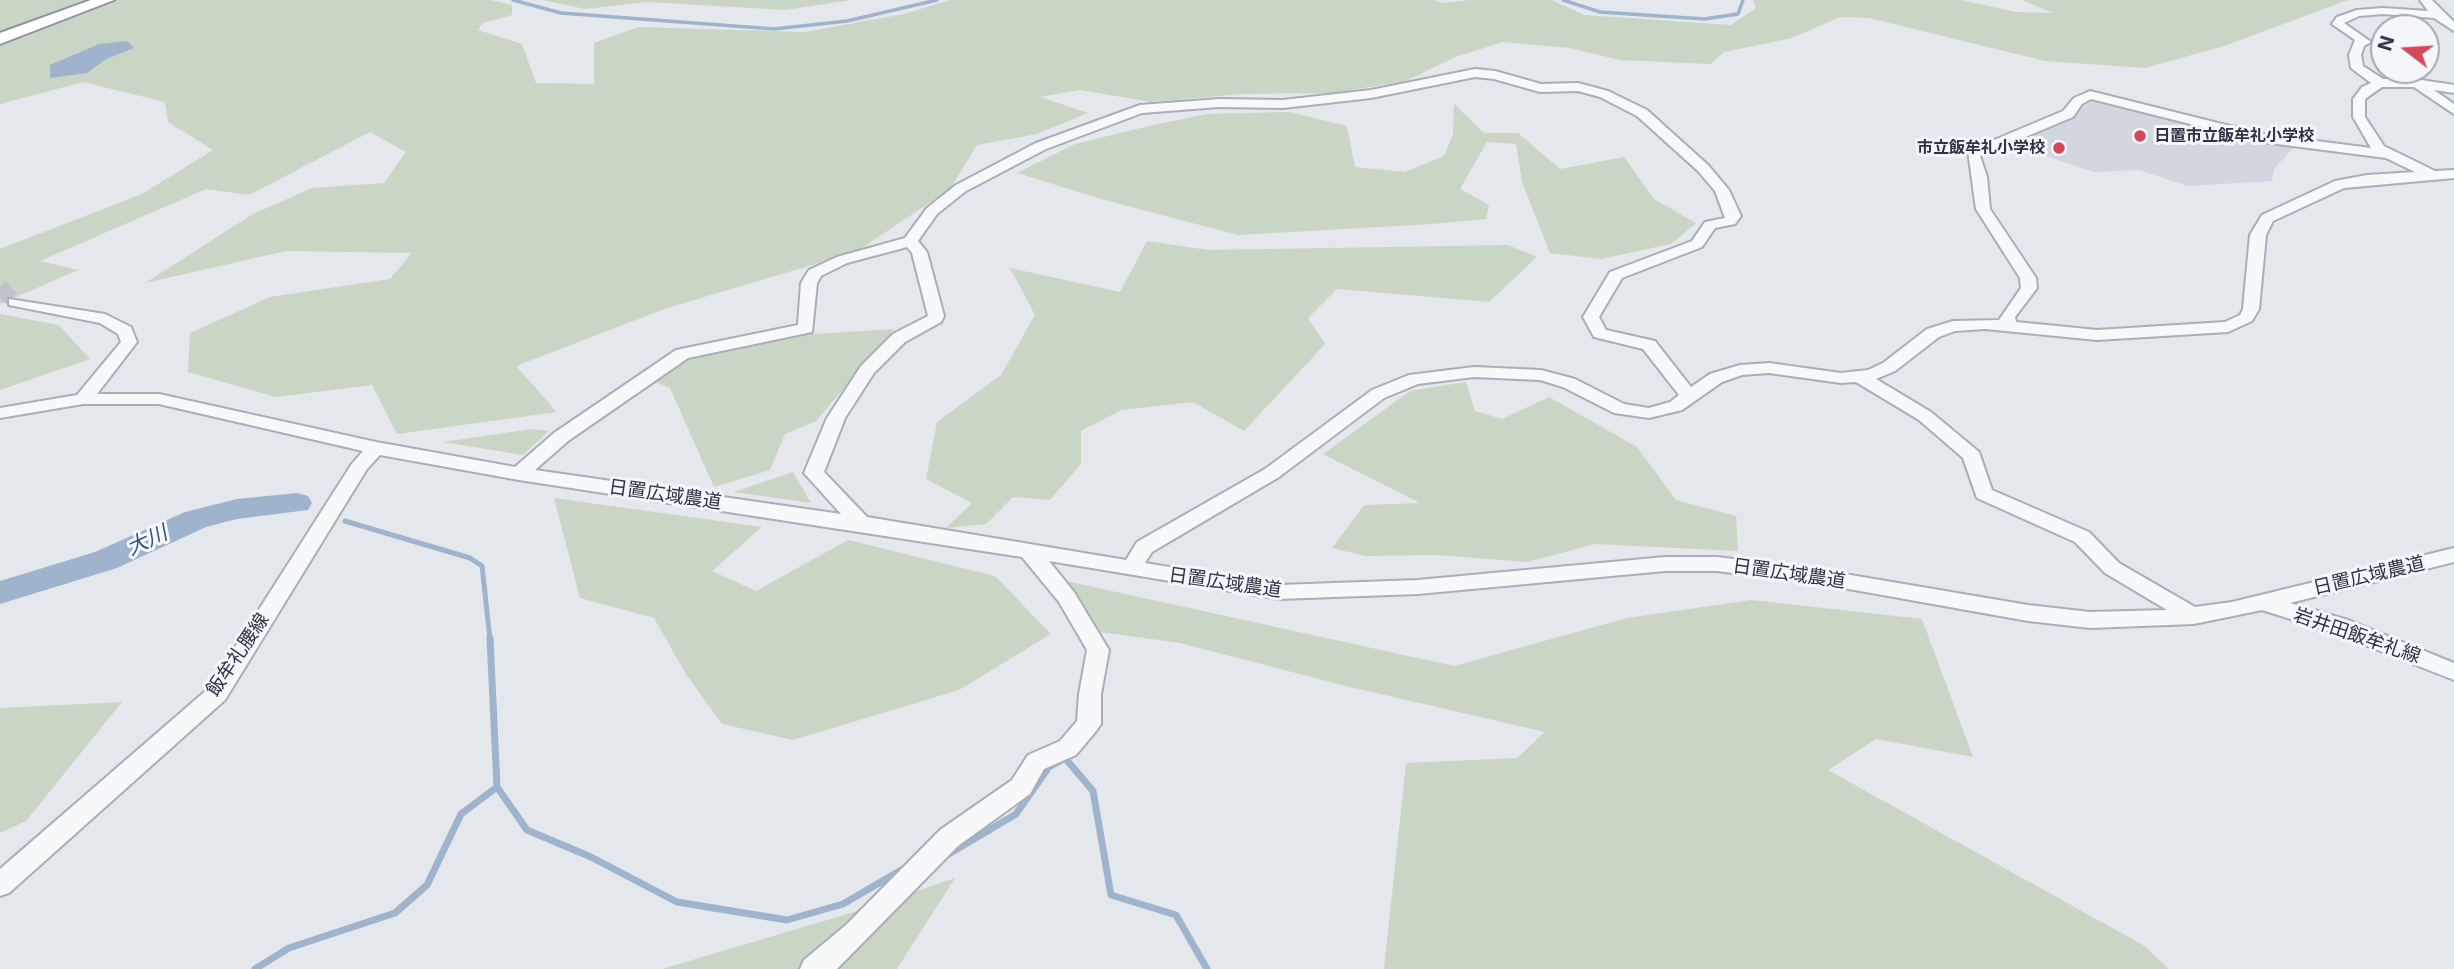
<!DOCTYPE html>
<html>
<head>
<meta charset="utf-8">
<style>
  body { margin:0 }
  #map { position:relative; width:2454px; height:969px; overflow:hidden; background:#e4e7ec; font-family:Inter,sans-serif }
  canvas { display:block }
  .north { position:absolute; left:2370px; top:14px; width:70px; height:70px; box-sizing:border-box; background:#f4f6f9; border:2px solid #a4a8b1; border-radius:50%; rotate:287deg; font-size:19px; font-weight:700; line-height:28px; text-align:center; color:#2b3445 }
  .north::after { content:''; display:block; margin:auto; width:24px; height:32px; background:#d1495b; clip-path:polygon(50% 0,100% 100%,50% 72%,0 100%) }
</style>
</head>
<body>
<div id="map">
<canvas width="2454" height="969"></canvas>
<div class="north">N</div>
</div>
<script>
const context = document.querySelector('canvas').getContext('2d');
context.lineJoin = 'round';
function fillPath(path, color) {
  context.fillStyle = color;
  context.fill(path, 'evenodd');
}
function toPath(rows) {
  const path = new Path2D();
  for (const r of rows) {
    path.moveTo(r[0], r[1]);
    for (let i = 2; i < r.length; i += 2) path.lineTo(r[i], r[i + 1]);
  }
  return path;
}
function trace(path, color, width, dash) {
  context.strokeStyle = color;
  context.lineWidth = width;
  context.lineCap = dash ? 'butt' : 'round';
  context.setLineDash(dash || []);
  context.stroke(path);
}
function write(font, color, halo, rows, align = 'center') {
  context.font = font + ' Inter,"Noto Sans JP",sans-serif';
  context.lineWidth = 6;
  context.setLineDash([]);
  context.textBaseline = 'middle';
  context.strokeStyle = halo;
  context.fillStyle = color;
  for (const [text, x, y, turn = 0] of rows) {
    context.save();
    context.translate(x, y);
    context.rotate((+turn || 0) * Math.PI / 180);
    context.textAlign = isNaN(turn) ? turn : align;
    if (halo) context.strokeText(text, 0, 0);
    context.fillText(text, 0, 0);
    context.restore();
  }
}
fillPath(toPath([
  [2094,100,2294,147,2274,169,2272,181,2188,186,2139,170,2094,172,2013,145,2055,126]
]), '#d2d6de');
fillPath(toPath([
  [0,0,491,0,512,5,512,15,483,23,478,30,522,44,536,83,594,84,594,43,638,27,805,32,904,14,950,0,1434,0,1443,3,1470,0,1552,0,1584,15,1731,25,1756,8,1753,0,1961,0,2016,12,2053,13,2022,0,2348,0,2224,46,2145,68,2045,61,1869,18,1840,17,1792,38,1724,52,1711,64,1620,60,1570,48,1503,42,1455,57,1406,81,1333,93,1241,94,1151,102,1080,90,1040,97,1088,113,1037,134,977,145,950,189,856,252,667,308,516,366,557,412,397,434,372,385,276,397,188,372,190,333,270,297,390,279,412,253,286,251,145,283,253,214,312,188,384,183,406,152,370,132,249,195,206,189,40,261,78,270,0,304,0,249,142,194,213,150,168,122,165,102,83,82,0,104],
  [542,0,851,0,785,10,647,2,585,9],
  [1454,104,1484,133,1518,133,1560,169,1624,157,1654,199,1696,223,1671,244,1601,259,1550,253,1522,182,1516,144,1487,142,1460,189,1489,205,1486,219,1432,224,1238,235,1101,199,1017,173,1075,144,1149,126,1207,114,1289,112,1347,126,1355,167,1405,172,1444,156,1453,134],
  [1147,241,1208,250,1508,245,1537,257,1489,302,1337,289,1308,318,1325,344,1244,431,1193,402,1121,410,1081,431,1081,464,1050,500,1013,497,986,524,946,528,972,503,926,479,937,422,1001,375,1035,315,1010,268,1120,292],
  [0,314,59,325,90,359,0,390],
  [894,329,816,421,785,434,770,470,714,487,670,388,649,379,736,339],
  [1466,382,1475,411,1502,419,1549,397,1637,447,1676,500,1736,516,1738,551,1595,544,1527,562,1437,555,1365,556,1332,548,1364,505,1420,503,1323,454,1410,391],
  [532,429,549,431,523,455,443,442],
  [793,472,811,503,734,492],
  [554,498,762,527,712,571,756,591,848,540,995,576,1051,634,959,690,793,740,722,724,686,674,654,618,580,598],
  [1066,581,1454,666,1627,618,1751,600,1922,619,1973,757,1876,739,1828,770,2143,945,2169,969,1384,969,1406,763,1517,758,1545,732,1346,686,1180,643,1093,631],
  [122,702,26,821,0,833,0,708],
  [955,878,897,969,662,969,861,910]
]), '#c9d6c5');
fillPath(toPath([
  [127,41,134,48,106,59,87,73,50,78,50,65,99,44]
]), '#9fb4cc');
trace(toPath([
  [513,0,561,13,774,29,847,21,937,0],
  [1563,0,1600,12,1704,19,1738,14,1743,0]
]), '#9fb4cc', 3.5);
trace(toPath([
  [345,521,470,558,482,566,490,639]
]), '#9fb4cc', 5);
trace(toPath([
  [490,638,497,787,527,830,591,857,677,902,787,920,843,904,903,869],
  [942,858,1016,814,1049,767,1065,758,1093,791,1111,895,1176,915,1207,969],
  [255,969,289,948,395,913,427,885,461,814,497,787]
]), '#9fb4cc', 7);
fillPath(toPath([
  [297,493,308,496,312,503,308,510,237,519,206,527,117,568,0,604,0,581,95,552,185,512,237,499,297,493]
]), '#9fb4cc');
trace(toPath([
  [0,287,15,302]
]), '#bfc3cb', 16, [16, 8]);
const minor = toPath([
  [2420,0,2432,0,2454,22,2454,31,2434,18,2383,14,2359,16,2344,23,2371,42,2364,46,2361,55,2363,66,2383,79,2415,79,2454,85,2454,93,2434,90,2454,104,2454,114,2414,87,2382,87,2365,99,2365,117,2384,146,2435,171,2454,170,2454,178,2344,188,2273,221,2266,235,2259,309,2252,321,2228,332,2097,340,1985,329,1955,331,1939,337,1895,371,1876,379,1931,412,1979,452,1992,490,2089,532,2119,563,2195,607,2232,602,2454,548,2454,562,2290,603,2348,620,2454,663,2454,680,2332,632,2262,610,2194,624,2090,628,2028,621,1815,583,1717,571,1665,571,1418,594,1279,599,1049,561,1074,592,1109,650,1101,694,1101,724,1097,730,1076,755,1044,769,1030,794,958,846,837,969,800,969,804,960,846,925,940,830,1012,780,1028,755,1060,741,1077,721,1079,694,1087,650,1059,602,1022,557,519,480,380,455,367,469,225,700,9,893,0,896,0,869,209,688,351,465,363,451,159,404,83,404,0,418,0,408,77,395,121,342,118,334,100,323,9,305,9,299,105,314,131,327,137,342,97,394,159,394,376,442,515,467,554,433,676,350,798,325,801,283,809,270,837,257,905,238,927,208,956,185,1036,143,1140,105,1219,99,1283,100,1371,90,1475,69,1495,71,1541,84,1578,83,1608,91,1647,110,1708,165,1729,190,1741,216,1735,224,1715,228,1702,247,1622,278,1599,317,1606,330,1655,341,1691,387,1710,374,1740,365,1769,363,1841,373,1868,370,1883,363,1927,329,1953,321,1999,320,2021,288,2020,278,1976,209,1968,151,2063,111,2074,98,2090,91,2262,134,2371,148,2353,117,2353,99,2362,87,2371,83,2351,68,2349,55,2355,40,2332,24,2337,17,2357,10,2383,8,2428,11,2420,0],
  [1475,77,1494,79,1540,92,1578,91,1600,97,1637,116,1698,171,1715,191,1725,218,1705,222,1692,241,1610,272,1583,317,1594,337,1643,349,1679,395,1670,402,1649,408,1624,404,1575,379,1541,370,1474,367,1409,375,1372,390,1265,469,1137,542,1126,560,867,517,824,472,845,418,874,373,905,342,941,322,944,316,927,252,918,241,937,214,966,191,1046,149,1142,113,1219,107,1283,108,1371,98,1475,77],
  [2091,99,2262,142,2386,158,2415,172,2367,175,2335,181,2262,215,2250,235,2243,309,2240,315,2225,322,2097,330,2016,322,2015,317,2037,288,2036,278,1990,209,1987,177,1980,156,2073,117,2082,104,2091,99],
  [907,247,912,253,928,316,893,334,861,366,827,418,804,473,841,514,535,470,568,441,688,358,812,332,817,283,821,276,847,263,907,247],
  [1769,373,1841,383,1856,382,1919,420,1963,458,1977,498,2075,542,2105,573,2167,610,2090,612,2028,605,1815,569,1717,557,1665,557,1418,580,1279,585,1145,563,1152,552,1279,477,1384,398,1418,384,1474,377,1540,380,1563,387,1614,413,1649,418,1682,410,1722,382,1742,375,1769,373]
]);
const highway = toPath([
  [91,0,114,0,0,44,0,33,91,0]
]);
trace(minor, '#a9aeb7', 4);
trace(highway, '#8b94a3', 4);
fillPath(minor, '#f7f8fa');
fillPath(highway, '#fff');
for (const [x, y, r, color] of [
  [2140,136,7,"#d1495b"],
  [2059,148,7,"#d1495b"]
]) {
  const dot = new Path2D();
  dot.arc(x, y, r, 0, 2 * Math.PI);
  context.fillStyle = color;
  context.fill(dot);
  trace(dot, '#f4f6f9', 2.5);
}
write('bold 16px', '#2b3445', '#f4f6f9', [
  ["日置市立飯牟礼小学校",2154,136],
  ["市立飯牟礼小学校",2045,148,"right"]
], 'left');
write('19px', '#2b3445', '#f4f6f9', [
  ["日置広域農道",665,495,8],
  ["日置広域農道",1789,574,8],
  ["日置広域農道",2369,576,-13],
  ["日置広域農道",1225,583,8],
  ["岩井田飯牟礼線",2357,636,19],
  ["飯牟礼腰線",238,655,-56]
]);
write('italic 21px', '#34527a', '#f4f6f9', [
  ["大川",147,541,-25]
]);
</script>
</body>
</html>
